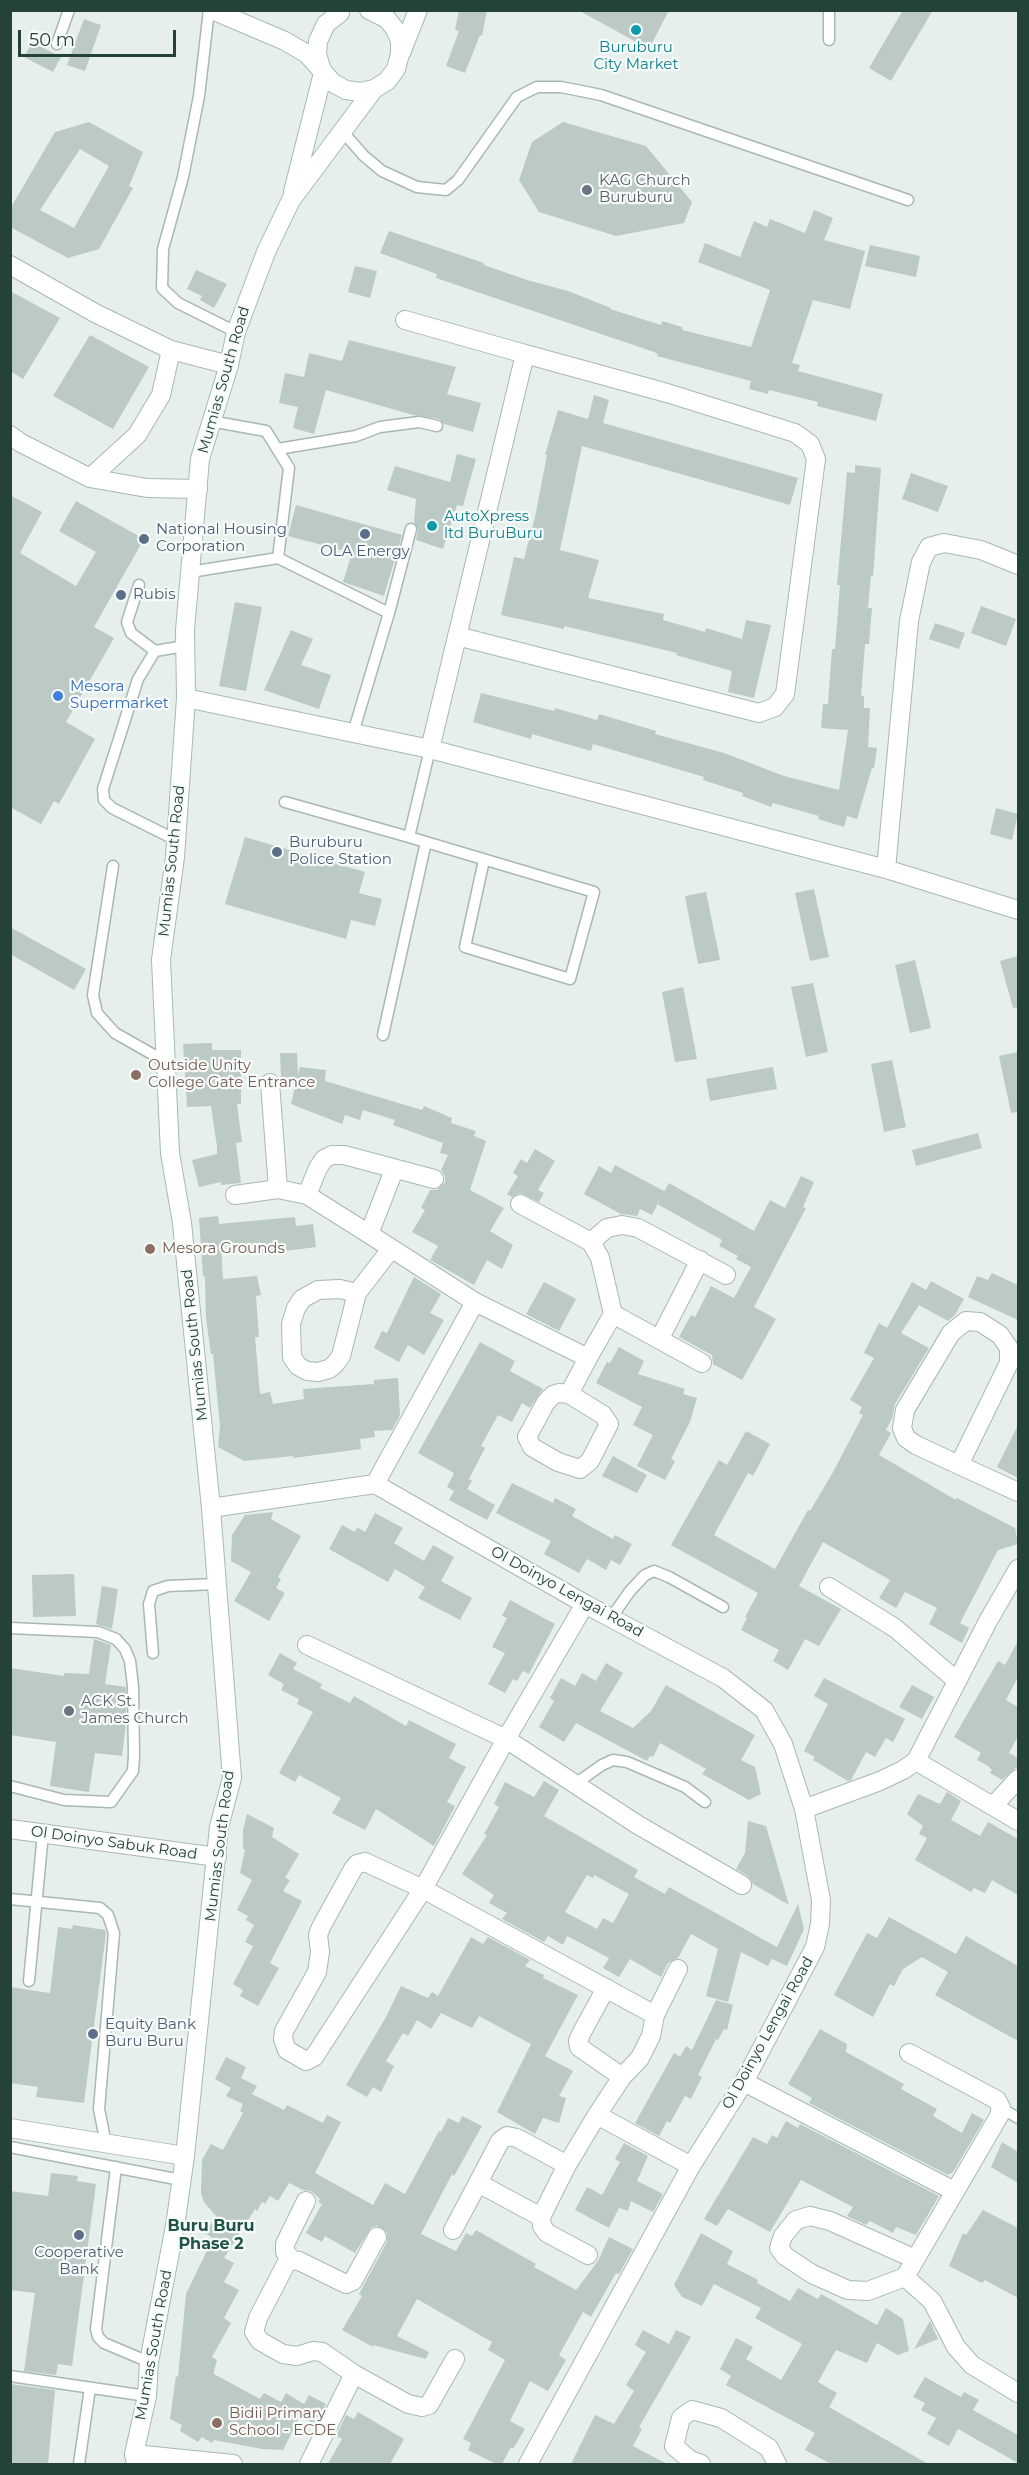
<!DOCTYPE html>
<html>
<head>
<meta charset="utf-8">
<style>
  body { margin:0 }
  #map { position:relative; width:1029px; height:2475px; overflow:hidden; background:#e6efeb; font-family:Montserrat,sans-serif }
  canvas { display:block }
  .frame { position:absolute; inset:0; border:12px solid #24423a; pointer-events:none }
  .scale { position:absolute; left:18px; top:30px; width:158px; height:27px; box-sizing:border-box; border:3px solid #24423a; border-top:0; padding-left:8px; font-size:18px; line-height:21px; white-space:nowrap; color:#24423a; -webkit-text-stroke:4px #f7fbf9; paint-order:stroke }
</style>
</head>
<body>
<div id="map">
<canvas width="1029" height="2475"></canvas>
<div class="frame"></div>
<div class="scale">50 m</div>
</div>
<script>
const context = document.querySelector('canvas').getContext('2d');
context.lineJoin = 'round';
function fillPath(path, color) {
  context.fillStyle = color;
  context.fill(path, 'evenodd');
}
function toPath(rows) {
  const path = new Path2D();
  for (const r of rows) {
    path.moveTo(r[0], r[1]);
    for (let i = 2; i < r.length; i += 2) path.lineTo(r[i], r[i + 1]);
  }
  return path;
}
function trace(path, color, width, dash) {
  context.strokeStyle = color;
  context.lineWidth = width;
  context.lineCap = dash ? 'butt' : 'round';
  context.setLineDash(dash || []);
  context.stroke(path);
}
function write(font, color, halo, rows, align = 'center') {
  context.font = font + ' Montserrat,sans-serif';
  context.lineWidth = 4.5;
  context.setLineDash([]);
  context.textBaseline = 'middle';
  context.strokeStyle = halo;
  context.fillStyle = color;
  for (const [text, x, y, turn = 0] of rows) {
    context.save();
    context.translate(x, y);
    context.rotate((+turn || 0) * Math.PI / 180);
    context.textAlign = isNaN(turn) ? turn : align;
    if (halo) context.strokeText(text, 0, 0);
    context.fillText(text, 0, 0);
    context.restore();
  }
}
fillPath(toPath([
  [459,10,487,10,482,36,480,35,465,73,446,66,459,31,455,30],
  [578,10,669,10,649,49],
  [903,10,933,10,891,81,869,68],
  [84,19,101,25,85,71,67,65],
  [32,42,61,57,53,72,24,57],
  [89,122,143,152,129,186,133,188,99,249,68,258,10,227,10,209,55,132],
  [80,149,109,166,74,228,40,210],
  [563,122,646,146,692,202,684,223,616,236,539,212,519,180,532,142],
  [814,210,833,218,824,240,865,251,850,309,813,300,792,363,800,365,798,371,883,394,876,421,817,406,818,402,769,390,768,394,749,389,751,381,657,356,658,354,654,352,436,278,437,274,380,253,389,231,484,263,484,265,527,280,568,291,611,308,610,309,661,325,662,321,682,327,682,330,751,347,770,290,698,262,705,243,740,257,754,221,767,227,770,219,805,233],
  [870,245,920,256,916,277,865,266],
  [355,266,377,271,370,298,348,292],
  [196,270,227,284,214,308,200,300,202,296,187,289],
  [10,291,60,318,23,379,10,371],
  [90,335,149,367,113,429,53,396],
  [349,340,456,367,447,394,481,403,473,432,444,424,439,419,413,415,326,390,314,434,293,428,298,407,279,403,285,373,304,377,309,353,342,361],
  [594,395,609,400,603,423,798,478,790,505,582,446,560,550,599,560,588,598,664,614,663,620,705,632,706,628,742,639,746,620,771,625,754,698,728,692,732,671,676,655,677,653,564,626,564,629,501,615,514,557,524,559,535,517,547,455,545,455,558,410,588,419],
  [457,454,476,459,463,506,457,505,443,549,416,540,418,530,414,522,416,499,387,490,395,466,450,482],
  [855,465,881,468,873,576,871,576,868,608,872,608,869,644,865,644,861,696,864,696,864,708,870,708,868,747,877,748,874,768,872,768,857,819,847,816,844,827,818,819,819,816,773,803,771,807,742,796,743,793,703,780,704,777,593,744,591,751,532,734,531,739,473,722,481,693,554,711,555,708,597,720,599,714,656,731,655,734,724,753,784,776,839,790,848,730,821,728,823,704,828,704,832,649,835,649,840,585,837,585,847,472,855,473],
  [911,473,948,486,938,512,902,499],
  [10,495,42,512,20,553,76,586,96,552,59,531,76,501,144,539,94,627,114,638,66,722,95,739,59,804,54,801,41,824,10,807],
  [296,505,402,535,384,596,343,582,352,553,288,536],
  [235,602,262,607,246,691,219,686],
  [981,606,1016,619,1006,646,971,633],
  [935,623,965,633,959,649,929,639],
  [291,630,313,639,301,665,331,675,319,709,264,690],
  [996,808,1018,814,1012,840,990,834],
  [245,837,365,872,359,893,382,899,375,926,351,920,346,939,225,904],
  [814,889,829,957,810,961,795,893],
  [706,892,720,960,698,964,685,896],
  [10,927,86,969,74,990,10,954],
  [1018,956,1018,1007,1013,1008,1000,961],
  [915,960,931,1028,910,1033,895,965],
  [813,983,828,1052,806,1057,791,987],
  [683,987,697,1059,675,1062,662,992],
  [212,1043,212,1050,241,1050,241,1104,237,1104,242,1142,236,1143,241,1183,221,1185,221,1182,199,1187,192,1160,217,1154,217,1147,211,1106,187,1107,183,1044],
  [1018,1052,1018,1112,1011,1113,999,1056],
  [280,1053,297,1053,298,1075,300,1067,326,1070,325,1081,422,1110,424,1106,452,1118,451,1123,476,1131,474,1136,486,1141,470,1190,504,1208,490,1231,513,1245,502,1269,487,1260,474,1285,430,1260,438,1246,412,1232,425,1210,421,1208,430,1190,437,1190,445,1182,445,1176,441,1170,448,1155,440,1153,443,1143,393,1125,395,1120,363,1110,360,1120,345,1115,342,1124,291,1104,297,1078,281,1078],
  [892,1060,906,1127,884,1132,871,1064],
  [773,1067,777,1089,710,1101,706,1079],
  [978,1133,982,1148,916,1166,912,1150],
  [535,1149,555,1161,538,1190,544,1193,539,1202,520,1193,512,1197,507,1194,518,1176,513,1173,521,1159,527,1163],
  [615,1165,664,1191,652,1215,640,1209,637,1216,621,1214,584,1194,599,1166,611,1173],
  [801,1176,814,1182,803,1207,806,1208,754,1307,776,1319,742,1380,713,1364,712,1355,679,1337,691,1315,695,1317,711,1286,734,1298,751,1267,736,1259,738,1256,719,1246,722,1240,657,1204,669,1183,754,1231,770,1200,785,1208],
  [218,1216,219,1224,295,1217,296,1226,313,1224,316,1247,261,1254,259,1244,221,1247,223,1279,257,1276,261,1295,256,1296,259,1337,255,1337,260,1394,270,1392,273,1404,304,1399,303,1389,374,1384,374,1380,398,1378,400,1415,392,1430,374,1431,375,1437,360,1439,361,1449,293,1458,293,1456,244,1461,218,1447,220,1426,213,1354,211,1354,206,1318,205,1276,203,1277,199,1218],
  [992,1273,1018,1285,1018,1320,968,1297,977,1276,988,1280],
  [414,1277,441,1294,430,1313,444,1320,424,1355,408,1345,399,1362,374,1348,382,1331,387,1333],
  [931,1281,964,1299,955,1315,948,1321,919,1305,901,1333,929,1348,895,1404,892,1419,886,1430,891,1433,879,1455,956,1500,957,1498,1015,1528,1018,1544,998,1550,960,1623,969,1628,962,1643,929,1624,937,1608,905,1592,896,1608,879,1598,890,1580,823,1542,799,1586,841,1609,819,1646,805,1639,788,1670,773,1661,779,1650,741,1630,747,1618,745,1617,758,1593,671,1545,719,1460,727,1465,746,1431,770,1444,753,1476,748,1473,714,1535,775,1569,808,1510,810,1511,832,1474,863,1415,859,1413,862,1407,850,1400,874,1358,864,1353,879,1323,887,1328,912,1282,926,1290],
  [544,1282,576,1299,559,1331,526,1314],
  [480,1342,515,1361,510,1371,543,1389,530,1408,522,1403,512,1422,498,1415,481,1446,485,1448,469,1479,472,1481,467,1489,495,1505,487,1520,449,1500,454,1491,447,1487,454,1473,418,1453],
  [619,1347,644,1361,638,1374,685,1389,683,1394,697,1398,690,1422,671,1459,675,1461,665,1480,637,1466,653,1435,633,1425,642,1407,596,1383,607,1362,610,1363],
  [1018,1425,1018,1478,997,1467],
  [613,1456,647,1475,637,1493,602,1476],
  [512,1483,553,1503,555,1498,576,1509,572,1516,613,1539,615,1535,632,1544,620,1565,611,1560,606,1570,587,1559,579,1573,544,1554,551,1541,496,1513],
  [273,1512,271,1519,301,1536,278,1577,281,1579,276,1588,285,1593,269,1621,234,1601,251,1572,231,1561,232,1535,245,1515],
  [375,1513,403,1528,394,1543,424,1561,433,1545,454,1557,441,1581,472,1598,460,1620,418,1598,425,1587,395,1569,388,1582,329,1549,342,1525,355,1532,357,1527,365,1532],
  [74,1574,76,1616,33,1617,32,1575],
  [102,1586,118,1589,112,1629,96,1624],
  [510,1600,555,1624,529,1674,523,1671,517,1681,513,1679,505,1693,488,1684,505,1653,492,1647,507,1618,502,1616],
  [94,1639,111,1645,105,1684,126,1687,126,1724,122,1756,95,1753,89,1792,50,1786,56,1742,10,1735,10,1668,64,1676,64,1673,89,1674],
  [1018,1641,1018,1677,1006,1700,1018,1707,1018,1736,1009,1753,1018,1758,1018,1766,1002,1780,990,1773,992,1770,988,1766,977,1760,981,1753,954,1737,998,1661,1005,1665],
  [280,1653,297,1663,293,1669,322,1684,320,1688,350,1703,354,1696,406,1726,409,1720,456,1744,449,1758,466,1767,447,1802,455,1806,434,1846,376,1809,365,1830,332,1813,341,1798,299,1775,295,1782,279,1773,313,1712,297,1704,299,1699,281,1690,284,1684,268,1675],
  [606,1663,623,1673,600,1711,633,1728,651,1711,666,1685,755,1735,741,1760,755,1767,761,1794,749,1800,702,1774,706,1769,660,1743,653,1757,650,1756,647,1761,576,1723,564,1742,539,1727,554,1701,550,1698,561,1678,575,1686,582,1673,596,1681],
  [824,1678,905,1719,893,1742,886,1738,875,1757,866,1752,851,1780,848,1781,813,1760,815,1757,804,1751,828,1704,814,1696],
  [912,1685,934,1697,922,1719,899,1707],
  [544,1781,559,1790,544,1816,638,1870,634,1877,665,1894,669,1887,777,1947,798,1904,804,1929,787,1966,772,1959,768,1966,741,1952,728,2002,706,1996,718,1949,693,1935,691,1934,678,1958,668,1963,661,1977,630,1959,619,1977,603,1968,609,1958,571,1938,567,1936,563,1945,548,1936,544,1942,502,1919,507,1913,489,1903,494,1895,462,1874,487,1835,484,1834,499,1807,494,1804,505,1782,534,1797],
  [587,1875,593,1878,594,1875,629,1894,613,1923,603,1918,597,1929,565,1912],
  [947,1792,961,1801,951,1820,980,1836,988,1822,1018,1839,1018,1895,992,1880,985,1893,974,1888,971,1892,915,1860,927,1838,919,1834,923,1826,907,1814,918,1794,940,1804],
  [247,1814,274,1828,272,1837,299,1854,285,1878,290,1880,283,1891,302,1901,270,1963,279,1968,258,2006,240,1996,243,1990,233,1984,253,1946,245,1942,254,1925,246,1920,248,1916,237,1910,252,1880,240,1873,245,1850,243,1849,243,1830],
  [748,1821,766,1826,789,1905,753,1884,748,1876,736,1869,745,1853],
  [889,1917,956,1954,966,1936,1018,1966,1018,2041,935,1995,948,1972,922,1957,903,1969,894,1986,890,1984,873,2017,834,1995,867,1933,877,1938],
  [73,1925,105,1930,106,1933,84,2103,36,2097,38,2087,10,2083,10,1987,50,1993,58,1927,72,1929],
  [471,1937,483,1944,488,1937,530,1960,525,1966,544,1975,543,1978,578,1995,545,2056,573,2071,559,2096,566,2098,559,2123,543,2118,535,2134,497,2112,531,2044,479,2016,472,2028,441,2013,431,2029,417,2020,408,2036,403,2033,386,2061,394,2066,381,2092,373,2087,367,2097,346,2085,386,2017,401,1986,428,1998,432,1992,438,1996],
  [716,2000,733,2005,727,2030,724,2029,718,2040,716,2039,698,2075,702,2077,691,2099,685,2096,670,2123,667,2121,659,2136,635,2123,674,2053,680,2057,686,2046,692,2050],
  [820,2029,847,2044,846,2052,904,2084,901,2089,937,2109,933,2116,962,2133,972,2113,984,2120,953,2172,948,2175,809,2103,812,2098,788,2084],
  [226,2057,246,2067,241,2078,257,2086,252,2094,284,2110,287,2105,323,2123,327,2115,341,2122,315,2173,373,2205,385,2183,405,2194,439,2131,441,2132,448,2118,459,2123,462,2116,482,2126,454,2176,452,2174,421,2234,456,2251,466,2233,472,2236,476,2230,536,2264,534,2267,576,2290,598,2261,609,2237,633,2249,619,2274,616,2273,591,2317,583,2312,559,2355,566,2360,548,2391,530,2381,510,2421,525,2429,513,2449,511,2447,502,2464,496,2464,468,2450,471,2443,463,2439,505,2360,488,2350,492,2342,417,2299,397,2336,429,2352,426,2359,373,2345,373,2347,342,2330,362,2296,359,2294,387,2242,387,2232,377,2226,371,2228,355,2253,325,2236,322,2242,306,2233,322,2204,318,2202,320,2199,311,2191,303,2190,289,2183,278,2201,270,2196,265,2204,262,2202,257,2211,255,2209,224,2258,234,2263,224,2282,239,2290,224,2318,231,2323,212,2357,217,2360,214,2371,214,2374,260,2399,264,2393,281,2402,286,2393,304,2404,309,2395,326,2404,316,2425,300,2416,283,2450,262,2449,214,2440,212,2443,202,2437,198,2442,180,2431,182,2425,170,2419,176,2376,178,2377,186,2294,213,2238,205,2233,216,2216,204,2202,201,2193,202,2160,211,2144,223,2150,243,2113,240,2111,243,2104,226,2096,231,2088,215,2079],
  [786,2121,798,2128,800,2124,939,2196,916,2235,896,2227,893,2233,870,2221,866,2225,847,2216,853,2207,801,2180,770,2232,728,2209,717,2226,704,2219,753,2137,767,2144,772,2135,777,2138],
  [1002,2142,1018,2152,1018,2183,991,2167],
  [624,2143,648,2156,637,2181,663,2194,653,2212,631,2201,628,2211,619,2208,609,2228,575,2210,587,2187,602,2195,620,2162,615,2159],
  [51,2173,78,2176,77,2181,96,2184,72,2366,58,2364,56,2375,24,2371,35,2293,10,2290,10,2191,48,2196],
  [983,2210,1018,2228,1018,2298,985,2280,982,2283,949,2266,963,2233,966,2235],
  [701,2233,733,2251,727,2264,758,2280,757,2283,790,2301,798,2288,818,2299,821,2294,877,2325,886,2308,903,2319,909,2351,898,2355,877,2343,867,2363,836,2350,818,2382,837,2393,829,2407,928,2464,831,2464,805,2450,815,2433,726,2385,731,2376,720,2369,736,2338,753,2347,746,2359,781,2380,802,2344,755,2318,761,2308,714,2284,702,2306,682,2297,674,2285],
  [930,2321,938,2339,914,2349],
  [643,2330,669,2344,676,2330,691,2337,639,2427,642,2429,633,2446,667,2464,571,2464,595,2415,614,2424,634,2391,626,2385,646,2352,635,2345],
  [925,2377,961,2397,964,2392,979,2400,973,2410,1018,2435,1018,2463,958,2429,949,2446,927,2434,936,2418,921,2410,925,2403,913,2397],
  [10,2384,55,2390,48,2464,10,2464],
  [358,2412,404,2439,390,2464,328,2464,342,2439,336,2436,346,2415,354,2419]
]), '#bbcac4');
const service = toPath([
  [209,10,199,96,183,177,163,249,162,288,178,303,236,332],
  [829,10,829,40],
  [57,44,69,10],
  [343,132,364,156,382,171,417,187,446,190,458,180,517,97,537,87,561,87,601,95,908,200],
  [278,449,356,436,380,427,419,422,437,426],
  [278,558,389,613],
  [190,572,278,558,289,468,266,431,210,421],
  [139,585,127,622,131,633,155,651],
  [353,733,389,613,411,529],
  [430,749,409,837,594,892,570,979,465,947,484,860],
  [285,802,409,837],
  [176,840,112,808,104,800,103,789,138,679,155,651,185,646],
  [113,866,93,995,97,1013,115,1033,166,1062],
  [383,1035,426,842],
  [611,1618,630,1591,645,1575,654,1571,669,1577,723,1607],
  [10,1628,98,1632,116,1639,125,1649,130,1661,133,1686,134,1756,133,1771,111,1802,64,1800,10,1786],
  [153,1653,149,1604,153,1591,168,1586,217,1584],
  [575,1784,602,1765,613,1760,627,1762,685,1787,705,1802],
  [10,1899,100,1908,108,1915,114,1933,99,2109,106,2144],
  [29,1981,43,1833],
  [1001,2108,1018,2118],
  [10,2147,181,2180],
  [116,2167,96,2329,98,2337,104,2343,149,2362],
  [10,2376,147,2396],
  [79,2464,90,2388]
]);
const minor = toPath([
  [10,265,95,313,171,350,229,365],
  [405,320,525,354,430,749],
  [10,435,21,443,90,478,147,488,198,489],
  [90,478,137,435,161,395,171,350],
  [457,636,759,713,775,707,785,694,816,459,810,444,795,433,667,393,525,354],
  [186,698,430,749,886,869,1018,910],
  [886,869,909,621,921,562,929,547,944,543,981,550,1018,565],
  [270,1083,278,1189],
  [235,1195,278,1189,307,1195,369,1234],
  [307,1195,318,1168,324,1159,332,1155,344,1155,434,1179],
  [591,1242,607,1228,622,1225,638,1228,726,1275],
  [357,1293,340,1289,318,1290,302,1299,296,1308,291,1324,292,1357,298,1366,307,1371,318,1372,329,1369,335,1364,341,1356,357,1293,391,1249],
  [475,1302,588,1358,613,1314,600,1258,591,1242,520,1204],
  [613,1314,702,1363],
  [660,1338,700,1260],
  [559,1393,569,1394,603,1415,609,1424,590,1461,580,1469,558,1462,532,1447,527,1437,546,1402,553,1395,559,1393],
  [569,1394,588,1358],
  [959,1465,1009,1363,1009,1348,1000,1335,980,1322,966,1321,951,1333,905,1410,902,1428,906,1438,916,1445,959,1465,1018,1492],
  [375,1484,475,1302,369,1234,394,1170],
  [211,1508,375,1484,585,1604,723,1678,764,1710,783,1744,804,1809,821,1900,820,1924,815,1947,744,2082,691,2166,528,2464],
  [829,1587,895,1628,957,1681],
  [307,1645,506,1739,638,1825,742,1885],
  [916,1761,1018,1821],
  [993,1806,1018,1779],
  [804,1809,880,1781,903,1770,916,1761,988,1621,1018,1569],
  [10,1829,217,1857],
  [606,1988,582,2032,578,2041,579,2047,622,2077],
  [655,2015,678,1969],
  [909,2053,997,2100,1001,2108,999,2116,905,2277,932,2301,956,2347,972,2365,1018,2393],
  [744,2082,954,2191],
  [597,2115,691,2166],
  [10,2128,185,2156],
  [478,2183,500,2141,507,2136,517,2138,567,2165],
  [541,2217,567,2165,597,2115,622,2077,640,2058,651,2036,655,2015,423,1889,365,1862,357,1864,353,1869,321,1927,318,1935,320,1952,317,1972,284,2031,283,2039,287,2050,306,2061,314,2057,423,1889,506,1739,585,1604],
  [453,2230,478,2183,541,2217,542,2226,547,2233,588,2255],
  [377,2237,353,2281,346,2284,299,2261,292,2260,287,2262,258,2318,254,2332,260,2341,283,2354,297,2356,313,2351,322,2352,354,2374,408,2404,422,2407,429,2405,455,2359],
  [292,2260,285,2252,285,2244,306,2201],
  [905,2277,868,2291,848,2290,812,2274,785,2256,779,2248,783,2236,796,2220,810,2216,830,2221,915,2259],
  [134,2454,233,2464],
  [309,2464,354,2374],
  [701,2464,690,2460,674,2446,681,2418,692,2410,721,2418,769,2448,777,2464]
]);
const secondary = toPath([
  [212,10,285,41,307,54,333,83,346,90,360,92,374,89,387,81,396,69,400,54,400,41,395,29,387,19,369,10],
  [401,53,418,10],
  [322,71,317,54,318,41,326,24,340,13],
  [293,192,323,73],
  [136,2464,134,2454,147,2396,149,2362,175,2226,185,2156,219,1827,232,1778,211,1508,182,1223,170,1153,161,960,175,857,186,698,185,630,200,459,229,365,236,332,266,252,291,200,374,89]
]);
trace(service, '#a8b8b2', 13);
trace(minor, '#a8b8b2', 20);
trace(secondary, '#a4bbb3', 20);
trace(service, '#fff', 10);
trace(minor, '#fff', 18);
trace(secondary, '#fff', 18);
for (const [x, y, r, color] of [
  [636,30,6,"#0f9aa8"],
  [587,190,6,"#6b7280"],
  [432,526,6,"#0f9aa8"],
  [365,534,6,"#5c6f8a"],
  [144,539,6,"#5c6f8a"],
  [121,595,6,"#5c6f8a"],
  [58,696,6,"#3f7fe0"],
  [277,852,6,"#5c6f8a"],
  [136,1075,6,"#8d6e63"],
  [150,1249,6,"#8d6e63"],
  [69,1711,6,"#6b7280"],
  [93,2034,6,"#5c6f8a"],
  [79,2235,6,"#5c6f8a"],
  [217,2423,6,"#8d6e63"]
]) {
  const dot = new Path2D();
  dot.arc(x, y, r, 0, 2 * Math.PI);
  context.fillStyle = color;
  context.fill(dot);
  trace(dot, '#f7fbf9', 2);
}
write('15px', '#0d838f', '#f7fbf9', [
  ["Buruburu",636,48],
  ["City Market",636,65],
  ["AutoXpress",444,517,"left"],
  ["ltd BuruBuru",444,534,"left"]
]);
write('15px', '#5b616d', '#f7fbf9', [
  ["KAG Church",599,181],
  ["Buruburu",599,198],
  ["ACK St.",81,1702],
  ["James Church",81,1719]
], 'left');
write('15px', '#24423a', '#f7fbf9', [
  ["Mumias South Road",224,380,-74],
  ["Mumias South Road",172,861,-84],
  ["Mumias South Road",195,1345,-96],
  ["Ol Doinyo Lengai Road",567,1592,29],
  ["Ol Doinyo Sabuk Road",114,1843,8],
  ["Mumias South Road",220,1846,-83],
  ["Ol Doinyo Lengai Road",768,2033,-61],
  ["Mumias South Road",154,2345,-80]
]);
write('15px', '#4e5e75', '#f7fbf9', [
  ["National Housing",156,530],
  ["Corporation",156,547],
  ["OLA Energy",365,552,"center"],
  ["Rubis",133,595],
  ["Buruburu",289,843],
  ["Police Station",289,860],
  ["Equity Bank",105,2025],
  ["Buru Buru",105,2042],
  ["Cooperative",79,2253,"center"],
  ["Bank",79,2270,"center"]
], 'left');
write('15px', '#366cbe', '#f7fbf9', [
  ["Mesora",70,687],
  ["Supermarket",70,704]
], 'left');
write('15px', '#785e54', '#f7fbf9', [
  ["Outside Unity",148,1066],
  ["College Gate Entrance",148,1083],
  ["Mesora Grounds",162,1249],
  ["Bidii Primary",229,2414],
  ["School - ECDE",229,2431]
], 'left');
write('bold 16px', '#1f5548', '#f7fbf9', [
  ["Buru Buru",211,2226],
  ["Phase 2",211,2244]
]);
</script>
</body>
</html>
